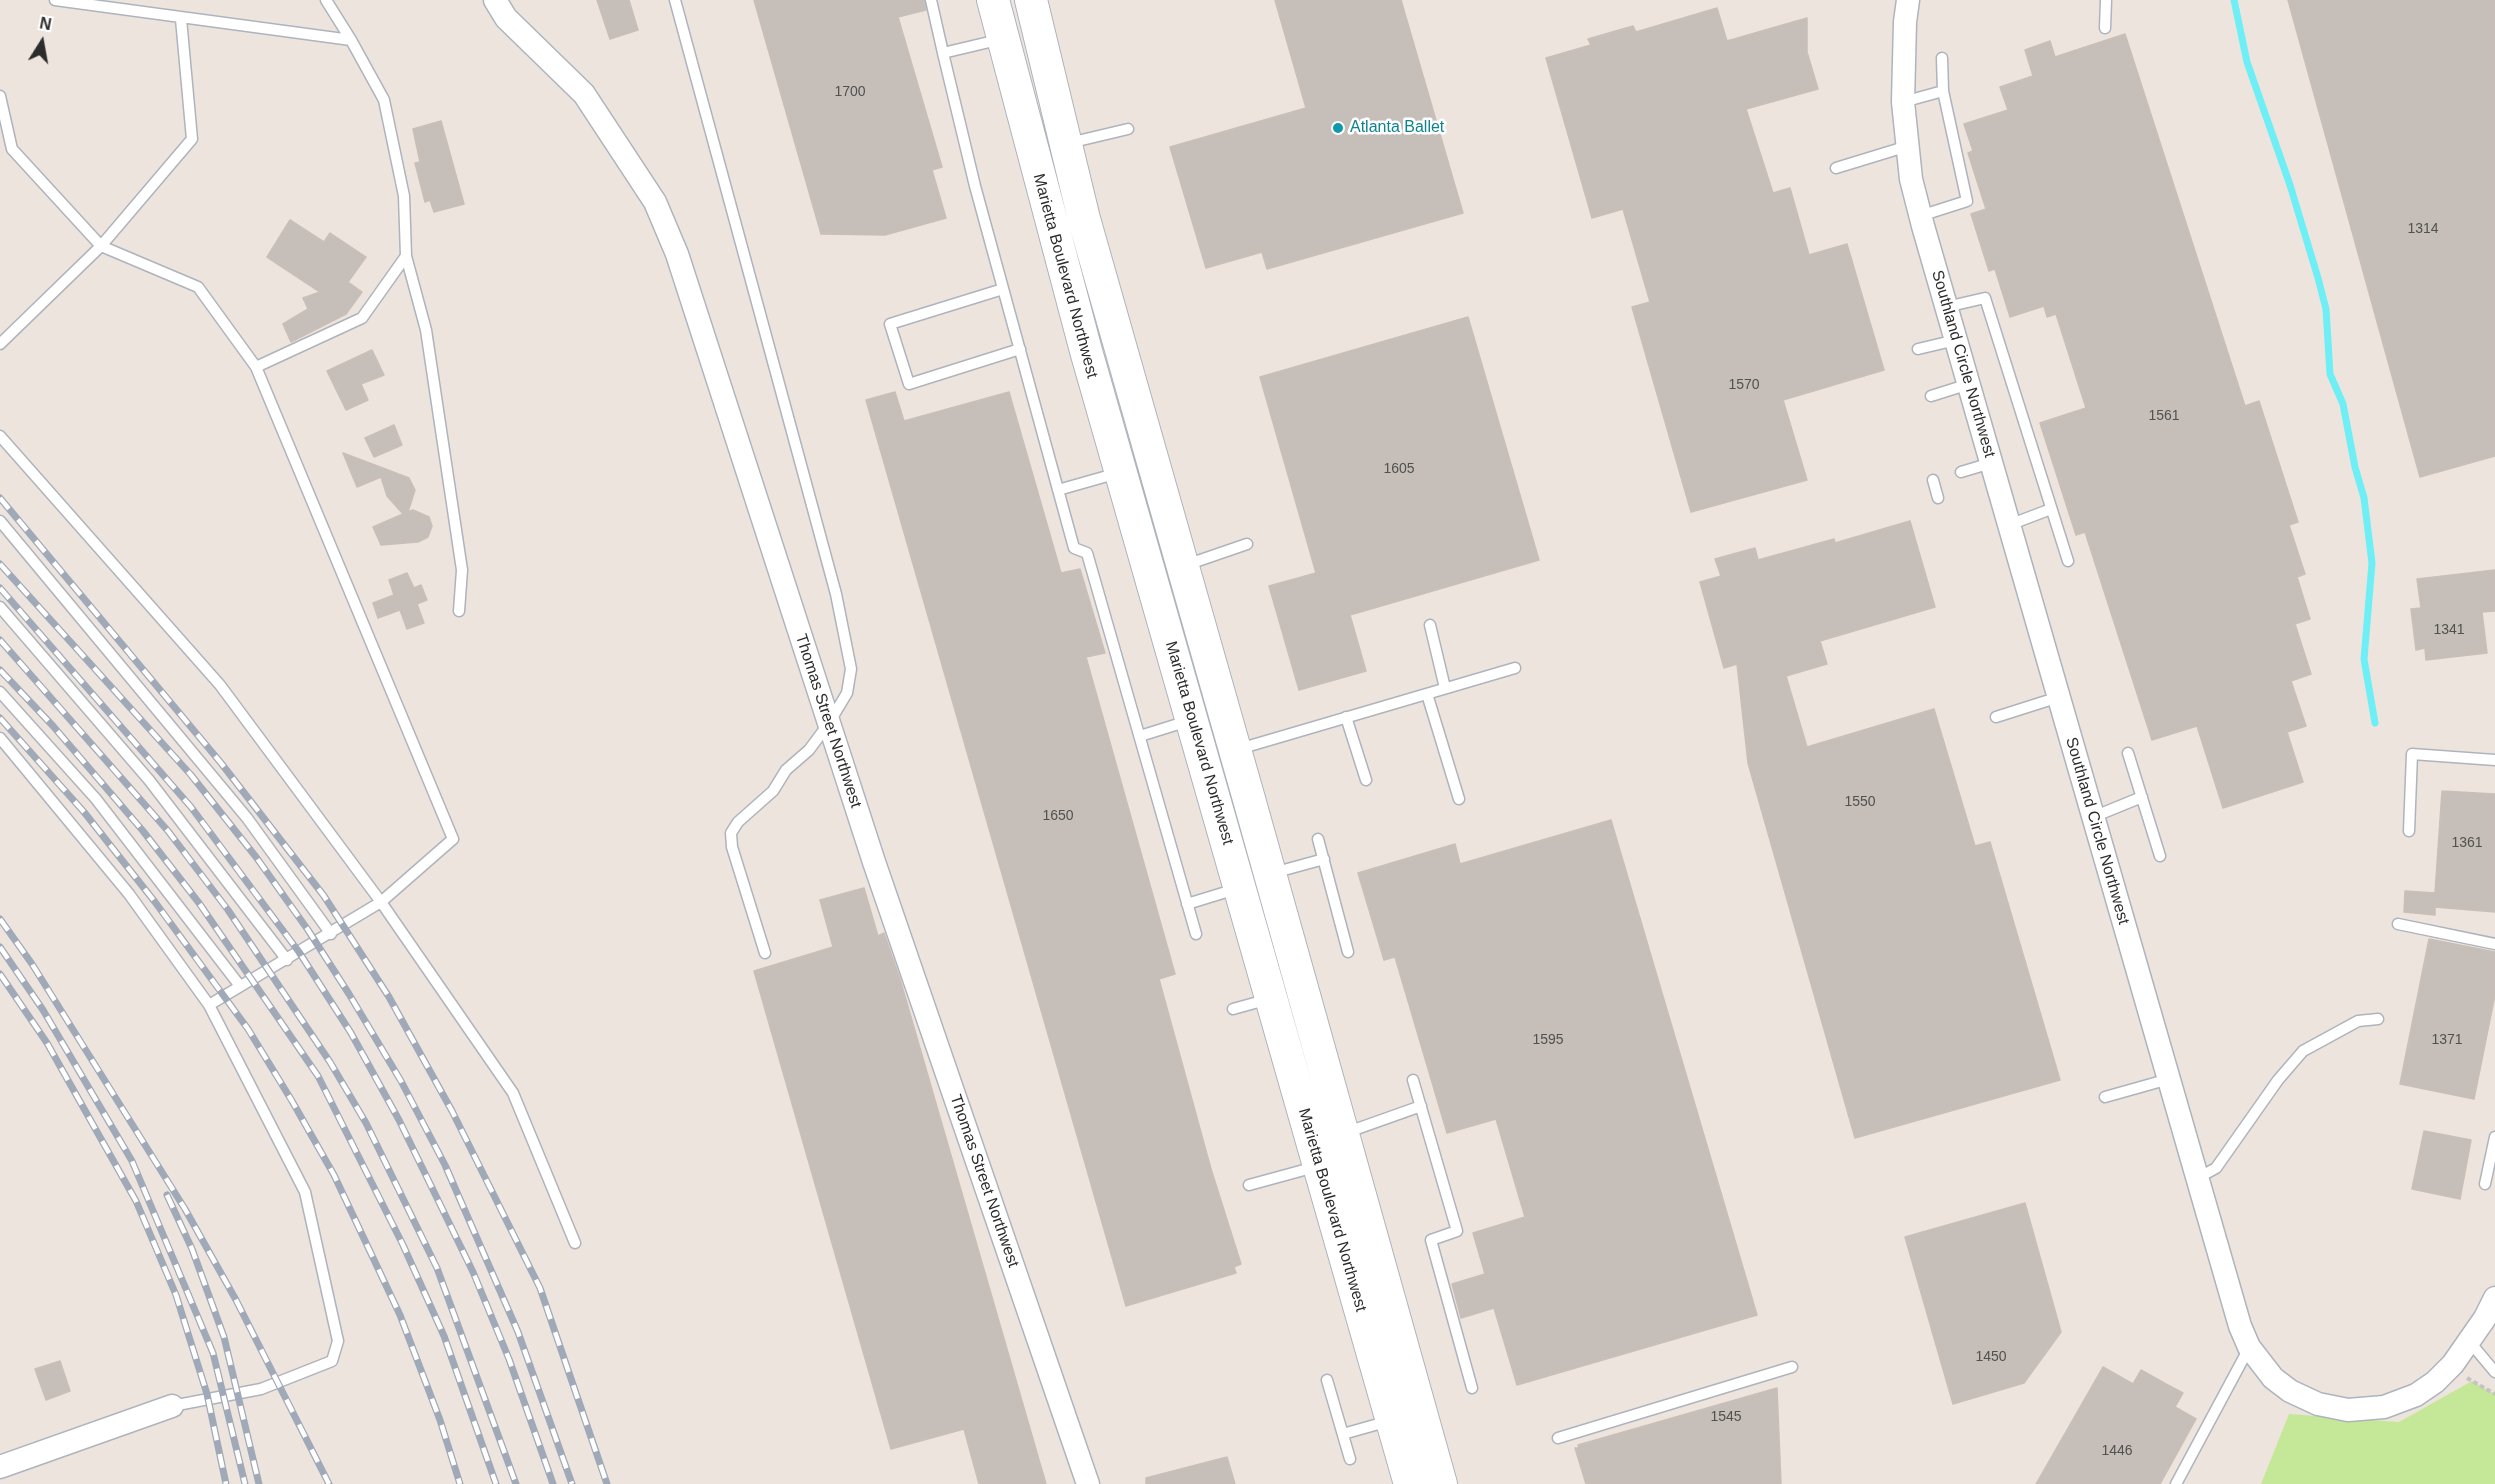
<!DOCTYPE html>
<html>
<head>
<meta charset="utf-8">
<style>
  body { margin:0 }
  #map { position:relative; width:2495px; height:1484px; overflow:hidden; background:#eee4de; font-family:Arial,sans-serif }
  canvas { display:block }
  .north { position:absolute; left:12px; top:12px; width:60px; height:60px; -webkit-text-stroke:4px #fff; paint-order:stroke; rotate:11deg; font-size:16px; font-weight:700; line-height:24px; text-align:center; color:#2c2c2c }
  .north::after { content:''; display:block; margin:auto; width:21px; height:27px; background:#2c2c2c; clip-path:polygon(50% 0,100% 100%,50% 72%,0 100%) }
</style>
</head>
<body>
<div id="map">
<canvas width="2495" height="1484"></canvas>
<div class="north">N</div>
</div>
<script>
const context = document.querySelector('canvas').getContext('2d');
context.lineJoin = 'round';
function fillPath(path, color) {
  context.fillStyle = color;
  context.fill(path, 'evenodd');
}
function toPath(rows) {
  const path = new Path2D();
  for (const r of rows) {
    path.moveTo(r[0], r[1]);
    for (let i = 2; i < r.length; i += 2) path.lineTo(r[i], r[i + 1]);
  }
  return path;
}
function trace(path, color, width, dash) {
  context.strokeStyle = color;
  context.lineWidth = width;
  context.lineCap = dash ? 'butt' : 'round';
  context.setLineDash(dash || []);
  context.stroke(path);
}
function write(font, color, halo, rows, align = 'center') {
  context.font = font + ' Arial,sans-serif';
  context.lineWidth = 5;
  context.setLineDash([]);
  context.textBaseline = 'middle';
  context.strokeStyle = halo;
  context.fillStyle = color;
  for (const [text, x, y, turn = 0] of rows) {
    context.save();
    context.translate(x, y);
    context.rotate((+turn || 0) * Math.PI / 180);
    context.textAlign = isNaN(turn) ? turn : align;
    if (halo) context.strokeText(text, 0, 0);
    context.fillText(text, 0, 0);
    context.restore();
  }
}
fillPath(toPath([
  [2472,1381,2495,1394,2495,1484,2261,1484,2289,1414,2399,1422]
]), '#c5e798');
trace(toPath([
  [2234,0,2247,62,2290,185,2318,278,2326,309,2330,374,2343,404,2355,467,2364,498,2372,563,2364,659,2375,723]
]), '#6deff5', 7);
const building = toPath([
  [597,0,629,0,638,30,610,39,597,0],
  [754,0,924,0,926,10,898,17,942,167,932,170,946,218,885,235,821,234,754,0],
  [1275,0,1401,0,1463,213,1267,269,1262,252,1206,268,1170,147,1306,108,1275,0],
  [2288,0,2495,0,2495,456,2420,477,2288,0],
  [1717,8,1727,41,1807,18,1807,52,1818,89,1746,109,1773,193,1790,188,1809,255,1847,244,1884,370,1783,400,1807,480,1691,512,1632,307,1650,302,1623,209,1592,218,1546,58,1591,45,1588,39,1633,26,1636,32,1717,8],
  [2125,34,2245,406,2259,401,2298,522,2289,525,2305,574,2297,577,2310,619,2295,624,2311,674,2291,681,2306,726,2287,732,2303,782,2223,808,2197,726,2152,740,2085,532,2076,535,2040,423,2086,408,2056,314,2047,317,2044,306,2010,317,1995,269,1989,271,1971,214,1986,209,1968,153,1973,151,1964,124,2008,110,2000,87,2033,76,2025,50,2050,41,2055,57,2125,34],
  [441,121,464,204,434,212,430,200,425,202,415,163,420,162,413,129,441,121],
  [290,220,324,242,330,233,366,257,348,282,362,292,346,314,291,342,283,324,308,309,303,298,320,292,267,257,290,220],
  [1468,317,1539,560,1350,615,1366,671,1299,690,1269,586,1316,573,1260,377,1468,317],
  [372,350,384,375,361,384,368,400,346,410,327,371,372,350],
  [895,392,904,421,1009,392,1061,573,1080,569,1105,653,1086,657,1175,974,1159,979,1211,1169,1241,1264,1234,1267,1236,1273,1126,1306,866,400,895,392],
  [394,425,402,445,374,457,365,438,394,425],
  [343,453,409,478,415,490,408,512,413,510,429,517,432,526,428,537,418,542,381,545,373,527,403,514,387,496,381,477,357,487,343,453],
  [1910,521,1935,607,1820,641,1827,664,1786,676,1807,747,1934,709,1975,846,1990,842,2060,1080,1855,1138,1748,763,1737,664,1724,668,1700,582,1721,576,1715,559,1755,548,1758,560,1834,539,1835,543,1910,521],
  [2495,570,2495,611,2482,612,2487,653,2426,660,2425,648,2416,650,2411,609,2421,608,2417,579,2495,570],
  [407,573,414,588,421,585,427,600,417,604,424,623,407,629,400,610,378,618,373,603,394,595,389,580,407,573],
  [2442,791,2495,794,2495,912,2435,907,2435,915,2404,912,2405,891,2435,893,2442,791],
  [1611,820,1757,1315,1517,1385,1494,1308,1461,1318,1452,1284,1485,1274,1473,1233,1525,1217,1496,1119,1447,1133,1395,957,1384,960,1358,873,1455,844,1460,864,1611,820],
  [864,888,878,936,884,933,900,979,1046,1484,979,1484,964,1429,891,1449,754,971,833,947,820,900,864,888],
  [2429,939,2495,952,2495,995,2474,1099,2400,1084,2429,939],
  [2424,1131,2471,1140,2460,1199,2412,1189,2424,1131],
  [2025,1203,2061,1332,2024,1383,1953,1404,1905,1237,2025,1203],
  [60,1361,70,1391,46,1400,35,1369,60,1361],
  [2103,1367,2133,1384,2141,1370,2166,1384,2183,1393,2175,1407,2196,1419,2160,1484,2036,1484,2103,1367],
  [1777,1388,1781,1484,1586,1484,1575,1448,1579,1448,1578,1445,1777,1388],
  [1227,1457,1235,1484,1146,1484,1146,1478,1227,1457]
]);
fillPath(building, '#c6bfb9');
trace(building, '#cabfb7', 1.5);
const service = toPath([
  [55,0,351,40],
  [326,0,351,40,384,100,404,196,406,256,426,330,462,570,459,611],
  [675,0,836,594,851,669,847,693,829,723,809,750,786,770,773,791,738,822,731,833,732,847,765,953],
  [931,0,943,53],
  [2105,28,2106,0],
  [1002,39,943,53,975,186,1074,548,1087,553,1196,934],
  [1942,58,1943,91],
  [0,96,12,149,101,246,198,287,256,367,453,839,381,902,209,1005,129,894,0,738],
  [1903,102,1943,91,1967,201,1920,216],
  [1069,143,1128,129],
  [1836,168,1908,146],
  [1003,289,890,324,909,384,1020,349],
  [1946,307,1985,298,2068,561],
  [0,344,101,246,192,139,181,19],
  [1918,349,1956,340],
  [256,367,362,318,406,256],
  [1931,396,1969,384],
  [0,436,220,685,381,902,513,1093,575,1243],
  [1961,472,1991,463],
  [1933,480,1938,498],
  [1058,490,1118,473],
  [0,521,247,818,331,934],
  [2009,525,2051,509],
  [1186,565,1247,544],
  [0,607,149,780,287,960],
  [1430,625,1445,688],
  [0,692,96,799,240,986],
  [1427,694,1459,799],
  [1346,717,1366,780],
  [1996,717,2059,697],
  [1140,736,1188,721],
  [1239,749,1515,668],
  [2128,753,2160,856],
  [2093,817,2142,797],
  [2409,831,2412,754,2495,760],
  [1318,839,1348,952],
  [1273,873,1324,859],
  [1187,904,1236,889],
  [2398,924,2495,944],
  [1233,1009,1269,999],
  [1413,1080,1457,1231,1431,1240,1472,1388],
  [2105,1097,2169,1079],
  [1345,1133,1421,1106],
  [2198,1178,2216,1168,2278,1080,2303,1051,2358,1021,2378,1019],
  [2485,1184,2495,1137],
  [1249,1185,1315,1167],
  [2469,1341,2495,1372],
  [1327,1380,1350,1459],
  [172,1406,261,1389,332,1361,338,1341,305,1192,209,1005],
  [1343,1434,1389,1421],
  [1558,1438,1792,1367],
  [2176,1484,2249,1348]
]);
const minor = toPath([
  [495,0,506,18,584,94,655,202,677,254,874,862,1088,1484],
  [1908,0,1905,22,1903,102,1911,179,1923,226,2240,1326,2249,1347,2273,1378,2290,1391,2318,1404,2348,1410,2384,1407,2416,1395,2435,1382,2453,1364,2485,1318,2495,1298],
  [0,1467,172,1406]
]);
const secondary = toPath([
  [993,0,1086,351,1410,1484],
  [1031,0,1084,219,1249,799,1441,1484]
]);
trace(service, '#aeb4bc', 13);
trace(minor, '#aeb4bc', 25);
trace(secondary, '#aeb4bc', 34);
trace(toPath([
  [2467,1378,2495,1394]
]), '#c4c4c4', 4, [4.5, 3]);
trace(service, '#fff', 10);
trace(minor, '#fff', 22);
trace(secondary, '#fff', 32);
const rail = toPath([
  [0,498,221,763,324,896,389,997,452,1111,540,1288,607,1484],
  [0,564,191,775,256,857,308,930,349,994,401,1081,445,1165,518,1332,572,1484],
  [0,588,191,807,299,952,351,1033,399,1120,473,1272,509,1359,553,1484],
  [0,640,168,831,228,910,330,1062,366,1123,437,1268,516,1484],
  [0,670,53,726,143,831,199,903,318,1076,403,1245,444,1336,496,1484],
  [0,718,84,812,155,902,248,1029,292,1101,334,1175,400,1315,440,1420,460,1484],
  [0,919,32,964,185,1209,236,1300,329,1484],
  [0,947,43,1010,132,1161,213,1353,245,1484],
  [0,974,47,1043,136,1201,176,1295,207,1394,226,1484],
  [167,1195,192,1249,224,1337,259,1484]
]);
trace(rail, '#a0a9b7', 7);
trace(rail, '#fff', 4.5, [14]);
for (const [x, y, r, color] of [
  [1338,128,6,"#0f9aa8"]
]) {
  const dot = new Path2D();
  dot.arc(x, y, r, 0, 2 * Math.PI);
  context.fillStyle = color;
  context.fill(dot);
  trace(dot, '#fff', 2);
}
write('14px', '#52514f', null, [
  ["1700",850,92],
  ["1314",2423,229],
  ["1570",1744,385],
  ["1561",2164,416],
  ["1605",1399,469],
  ["1341",2449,630],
  ["1550",1860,802],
  ["1650",1058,816],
  ["1361",2467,843],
  ["1595",1548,1040],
  ["1371",2447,1040],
  ["1450",1991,1357],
  ["1545",1726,1417],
  ["1446",2117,1451]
]);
write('16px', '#0d838f', '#fff', [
  ["Atlanta Ballet",1350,128]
], 'left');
write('16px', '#2c2c2c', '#fff', [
  ["Marietta Boulevard Northwest",1065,276,75],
  ["Southland Circle Northwest",1963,364,74],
  ["Thomas Street Northwest",828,721,72],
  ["Marietta Boulevard Northwest",1199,743,74],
  ["Southland Circle Northwest",2097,831,74],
  ["Thomas Street Northwest",984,1181,71],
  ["Marietta Boulevard Northwest",1332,1210,74]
]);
</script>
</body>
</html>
